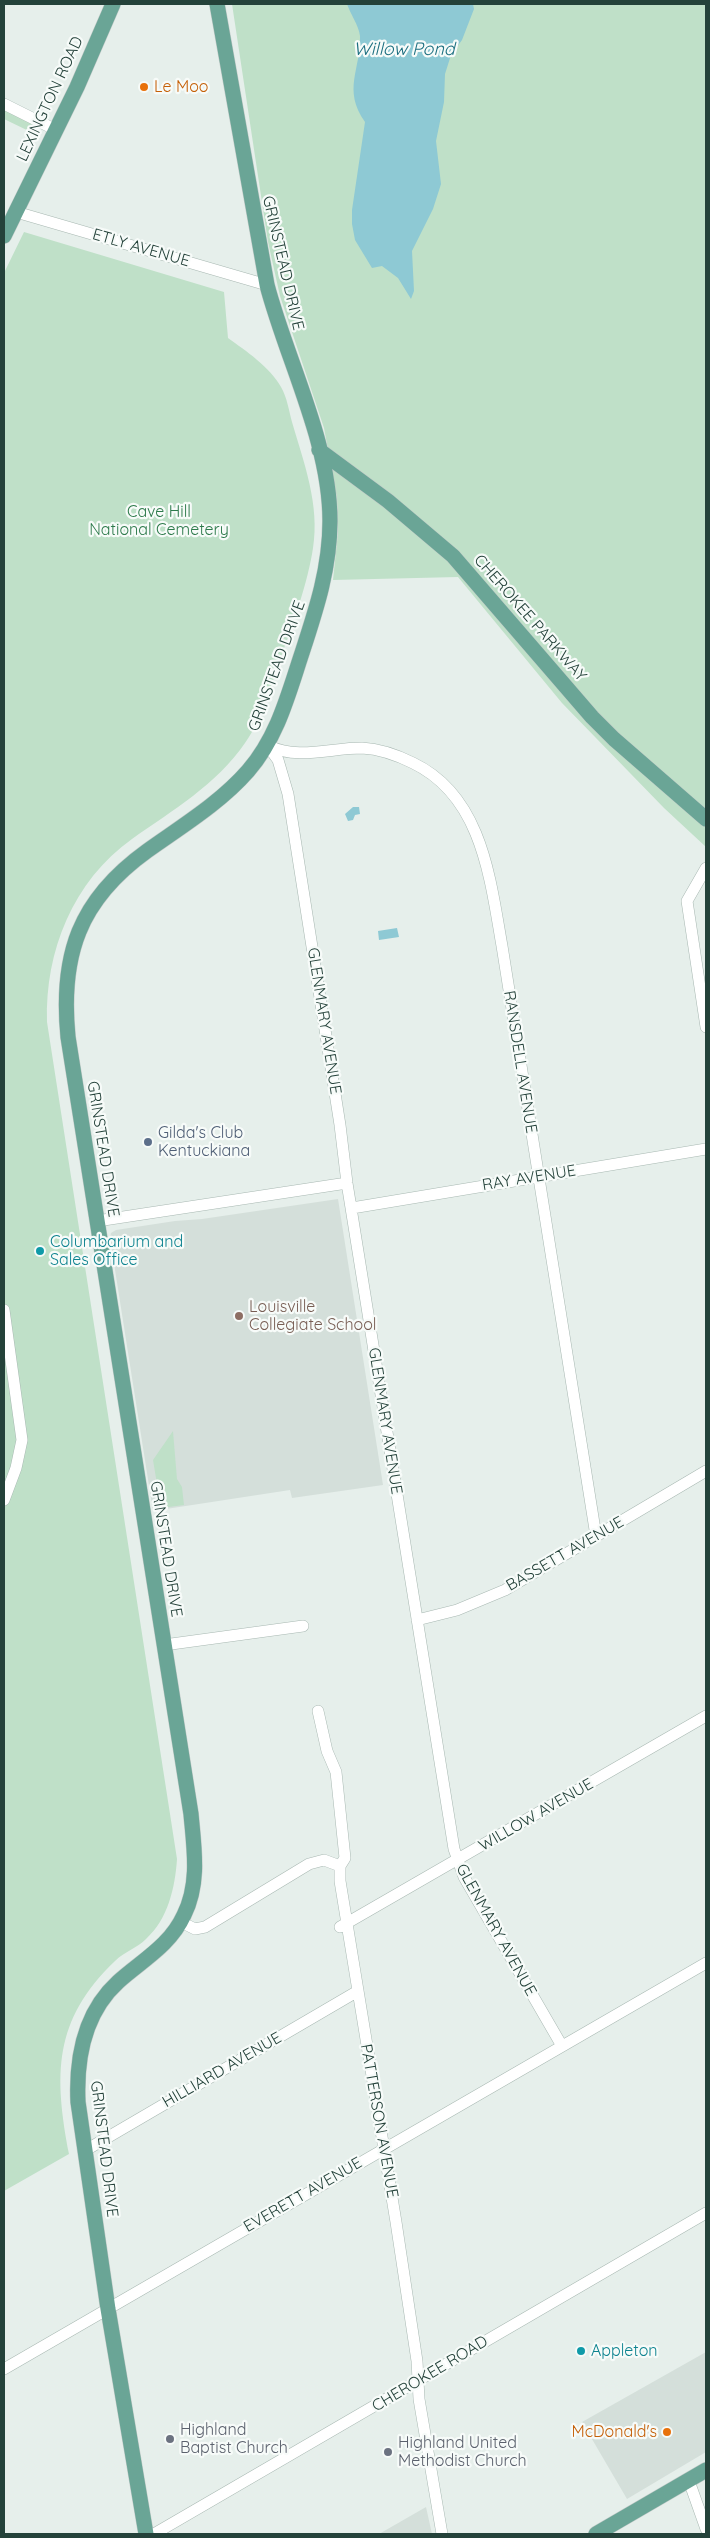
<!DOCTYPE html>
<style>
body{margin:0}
#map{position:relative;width:710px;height:2538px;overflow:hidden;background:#e6efeb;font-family:Quicksand,sans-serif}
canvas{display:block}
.frame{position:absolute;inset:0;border:5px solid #24423a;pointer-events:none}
</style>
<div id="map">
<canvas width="710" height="2538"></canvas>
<div class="frame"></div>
</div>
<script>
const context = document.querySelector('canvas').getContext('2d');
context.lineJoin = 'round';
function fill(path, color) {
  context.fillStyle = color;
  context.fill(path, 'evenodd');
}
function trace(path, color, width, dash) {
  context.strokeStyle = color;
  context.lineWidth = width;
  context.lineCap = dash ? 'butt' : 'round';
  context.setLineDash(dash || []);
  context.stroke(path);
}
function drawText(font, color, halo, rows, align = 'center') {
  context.font = font + ' Quicksand,sans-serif';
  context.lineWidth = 4.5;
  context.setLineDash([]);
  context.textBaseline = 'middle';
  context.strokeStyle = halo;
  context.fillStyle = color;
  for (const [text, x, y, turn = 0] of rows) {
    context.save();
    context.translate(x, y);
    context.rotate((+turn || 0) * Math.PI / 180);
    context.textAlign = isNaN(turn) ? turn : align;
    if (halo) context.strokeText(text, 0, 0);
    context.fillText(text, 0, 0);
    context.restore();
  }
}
fill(new Path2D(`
 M338,1199L383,1485L292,1498L290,1490L153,1511L110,1238L111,1233L116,1230L175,1221L202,1219Z
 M706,2352V2452L627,2499L582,2422Z
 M426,2507L432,2534H379Z`), '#d4dfda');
fill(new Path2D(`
 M232,4H706V847L664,808L562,703L458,577L333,580L338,532L337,499L324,428L280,296L268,242Z
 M4,99L44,119L35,134L4,119Z
 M24,232L224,292L228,338C246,351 270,367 281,387C287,397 289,411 292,422C304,463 320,505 313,548C308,582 293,624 281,657C271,685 263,718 245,743C216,785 173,810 132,839C73,881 45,951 47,1022L177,1859C175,1888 168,1919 146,1939C137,1948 124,1952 115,1961C53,2020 54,2075 69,2154L4,2191V273Z
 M173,1431L177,1479L182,1487L184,1505L161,1508L153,1460Z`), '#bfe0c8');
fill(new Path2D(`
 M347,4H473L474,9L462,40L451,55L445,74L444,102L436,141L441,184L433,209L412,251L414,291L411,299L398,278L382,266L372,268L355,240L352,224V210L365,122C342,89 361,70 360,36C359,26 350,13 347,4Z
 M353,807H359L360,814L355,815L353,820L348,821L345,814Z
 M397,928L399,937L379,940L378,931Z`), '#8ec9d4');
const minor = new Path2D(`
 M4,104L56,130
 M16,212L267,285
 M267,745L278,760L288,794L340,1125L347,1183L454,1849L464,1877L562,2046
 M269,746C298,760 330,748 362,748C380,749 397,755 413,763C482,796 490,878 502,946L596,1536
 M706,868L687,901L706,1027
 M352,1208L706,1149
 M97,1221L347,1183
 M4,1310L22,1440L16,1468L4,1500
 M417,1620L457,1610L505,1590L706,1471
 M164,1645L303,1626
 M318,1711L327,1751L336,1772L345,1858L340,1866V1881L396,2222L417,2361L419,2399L442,2534
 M181,1922L195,1929L205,1927L309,1864L324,1860L340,1866
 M340,1927L706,1716
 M86,2150L358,1991
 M4,2369L706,1963
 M689,2481L706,2529
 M154,2534L706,2213`);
const major = new Path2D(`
 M4,236L77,87L113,4
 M319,450L388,501L453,556L592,717L614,739L706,819
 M146,2534L108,2309L78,2102C76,2058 84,2013 118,1982C141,1961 170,1946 184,1915C200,1883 194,1848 191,1814L68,1037C60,955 79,900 147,851C182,826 220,803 248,771C276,739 287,699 300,659C315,613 330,570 330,521C330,442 287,361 267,285L217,4
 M596,2534L706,2470`);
trace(minor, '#a8b8b2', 12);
trace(major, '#c2cac8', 16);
trace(minor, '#fff', 11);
trace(major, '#6aa596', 15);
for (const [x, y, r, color] of [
 [144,87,5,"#e8710a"],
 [148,1142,5,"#5c6f8a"],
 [40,1251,5,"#0f9aa8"],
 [239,1316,5,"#8d6e63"],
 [581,2351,5,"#0f9aa8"],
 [667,2432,5,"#e8710a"],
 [170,2439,5,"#6b7280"],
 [388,2452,5,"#6b7280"]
]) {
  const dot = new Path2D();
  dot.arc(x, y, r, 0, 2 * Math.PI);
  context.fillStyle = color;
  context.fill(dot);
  trace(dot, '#f7fbf9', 2);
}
drawText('16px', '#c56008', '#f7fbf9', [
 ["Le Moo",154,87],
 ["McDonald's",657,2432,"right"]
], 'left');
drawText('16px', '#24423a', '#f7fbf9', [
 ["LEXINGTON ROAD",50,99,-65],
 ["ETLY AVENUE",141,248,16],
 ["GRINSTEAD DRIVE",283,263,77],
 ["CHEROKEE PARKWAY",530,618,49],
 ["GRINSTEAD DRIVE",277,666,-70],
 ["GLENMARY AVENUE",324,1021,81],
 ["RANSDELL AVENUE",520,1062,81],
 ["GRINSTEAD DRIVE",103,1149,81],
 ["RAY AVENUE",529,1178,-9],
 ["GLENMARY AVENUE",385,1421,81],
 ["GRINSTEAD DRIVE",166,1549,81],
 ["BASSETT AVENUE",565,1554,-30],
 ["WILLOW AVENUE",536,1815,-30],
 ["GLENMARY AVENUE",496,1930,61],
 ["HILLIARD AVENUE",222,2070,-30],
 ["PATTERSON AVENUE",379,2121,80],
 ["GRINSTEAD DRIVE",104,2149,83],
 ["EVERETT AVENUE",303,2195,-30],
 ["CHEROKEE ROAD",430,2374,-31]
]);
drawText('16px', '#2d7a4b', '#f7fbf9', [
 ["Cave Hill",159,512],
 ["National Cemetery",159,530]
]);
drawText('16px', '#4e5e75', '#f7fbf9', [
 ["Gilda's Club",158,1133],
 ["Kentuckiana",158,1151]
], 'left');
drawText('16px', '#0d838f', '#f7fbf9', [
 ["Columbarium and",50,1242],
 ["Sales Office",50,1260],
 ["Appleton",591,2351]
], 'left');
drawText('16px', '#785e54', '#f7fbf9', [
 ["Louisville",249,1307],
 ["Collegiate School",249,1325]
], 'left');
drawText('16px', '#5b616d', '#f7fbf9', [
 ["Highland",180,2430],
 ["Baptist Church",180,2448],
 ["Highland United",398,2443],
 ["Methodist Church",398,2461]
], 'left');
drawText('italic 18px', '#1c6f80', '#f7fbf9', [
 ["Willow Pond",404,50]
]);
</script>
